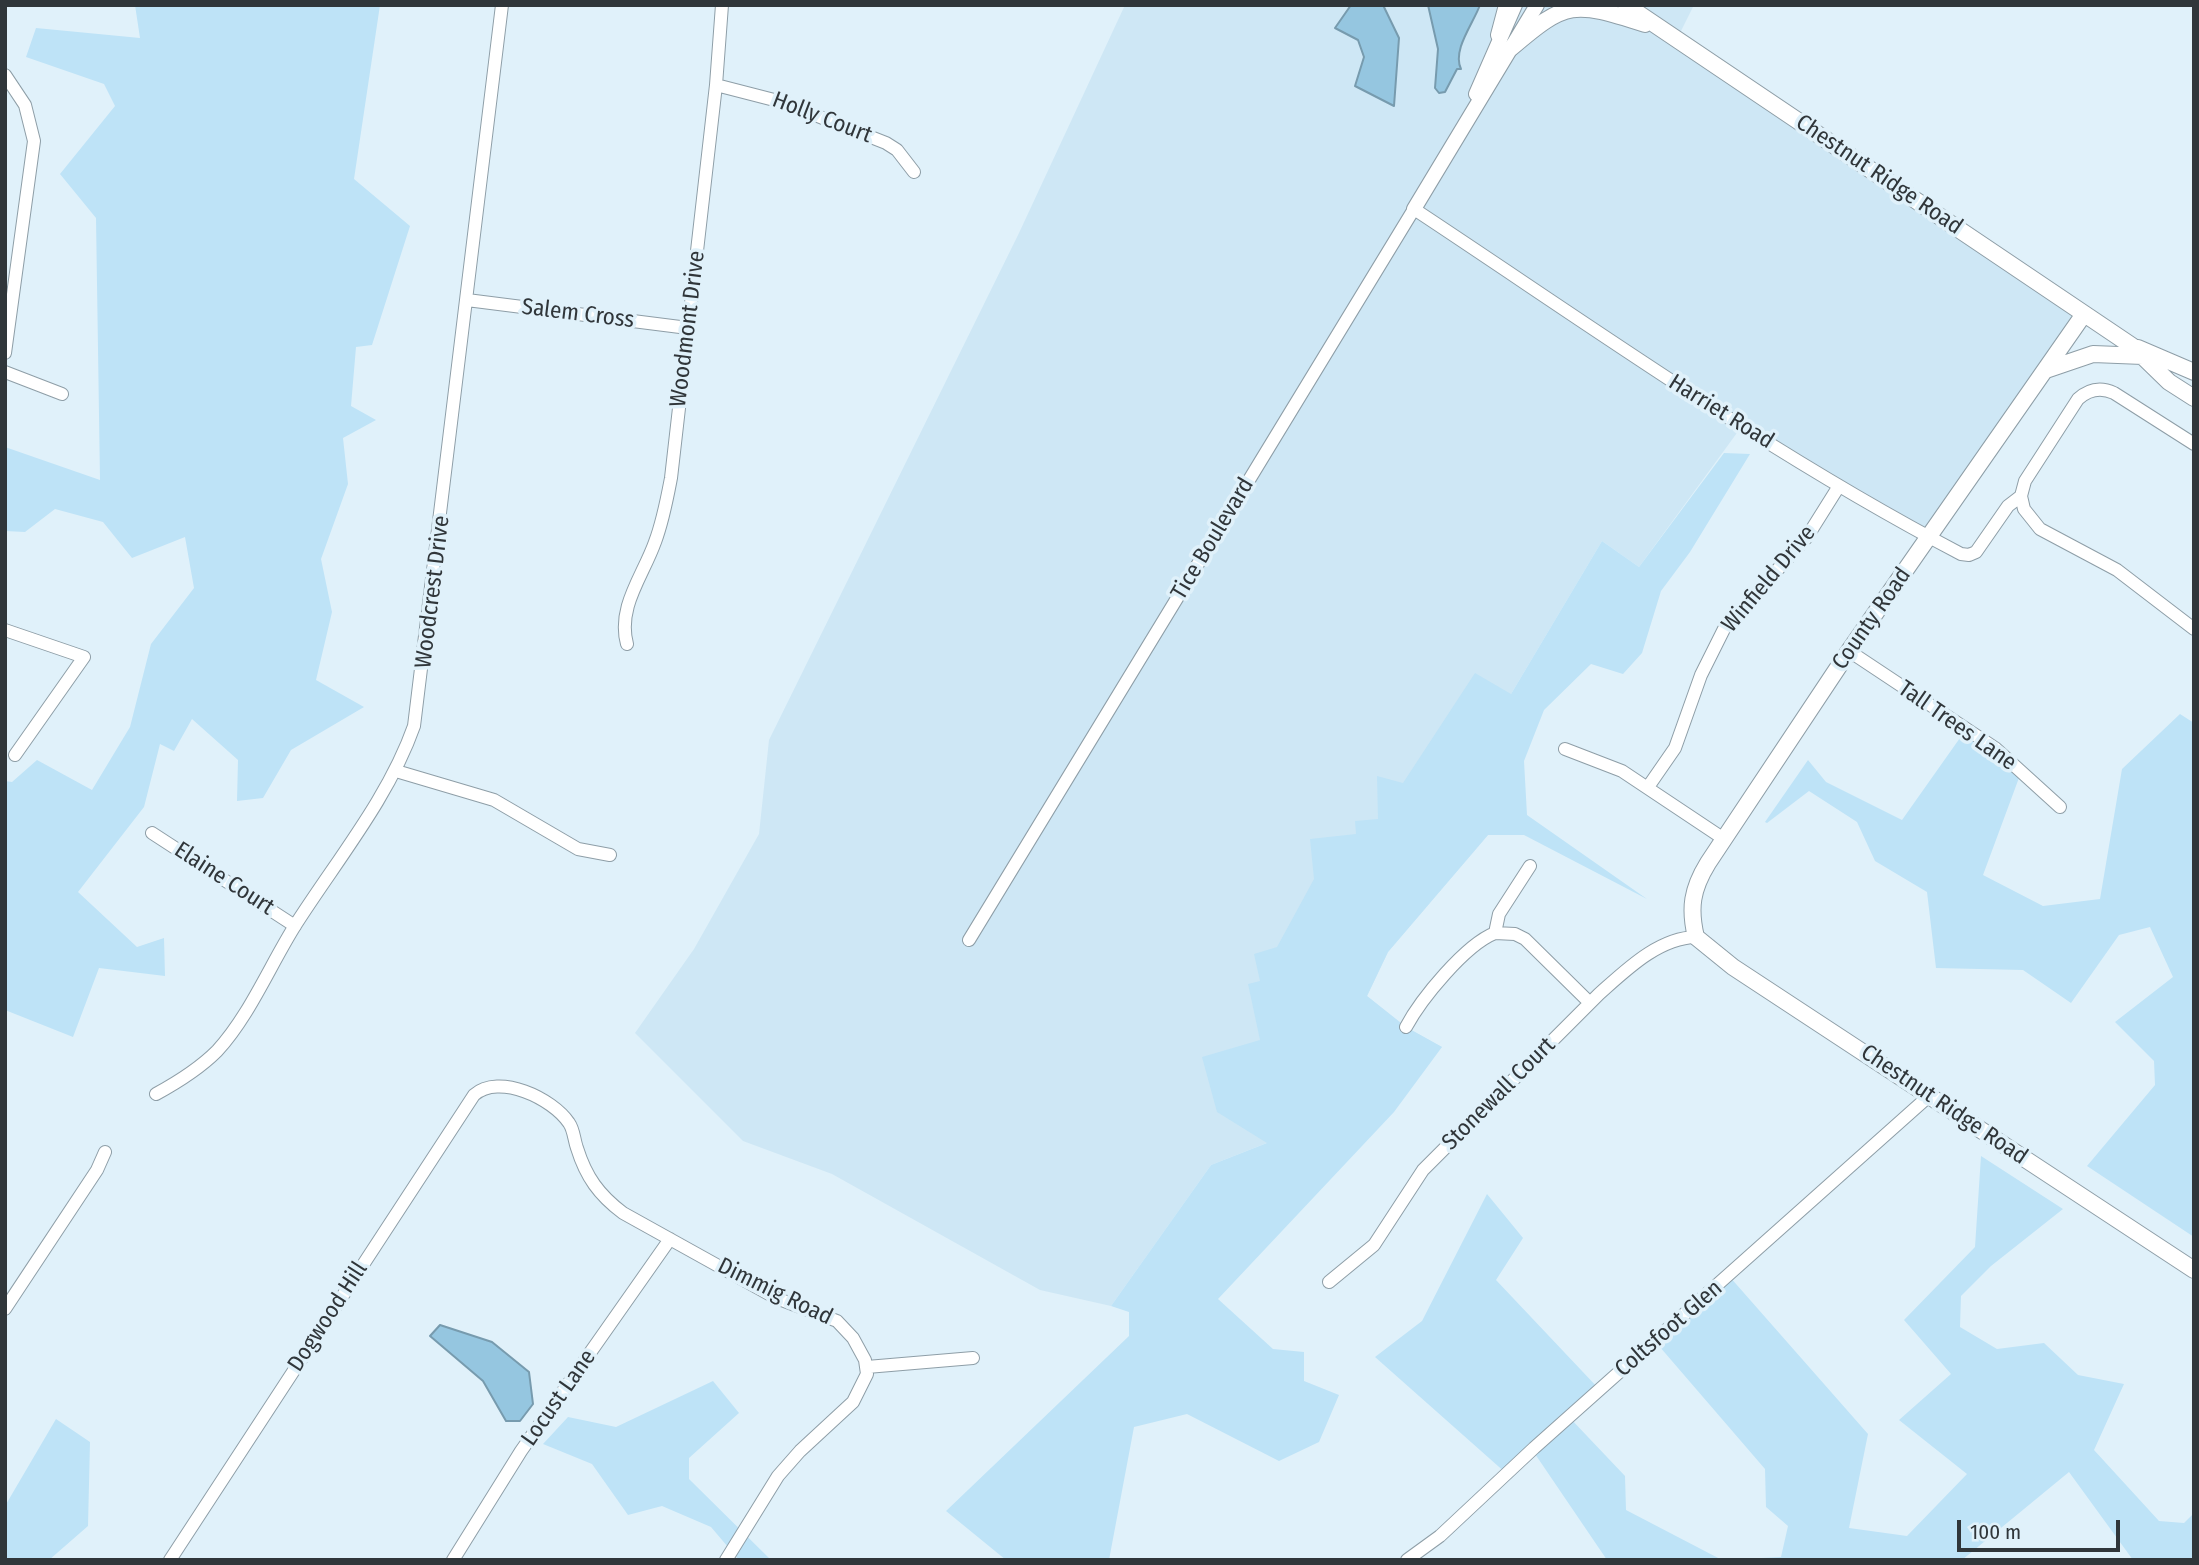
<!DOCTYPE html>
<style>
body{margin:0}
#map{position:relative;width:2199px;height:1565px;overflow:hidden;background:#e0f1fa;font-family:"Fira Sans Condensed",sans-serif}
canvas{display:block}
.frame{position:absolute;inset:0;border:7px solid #30363a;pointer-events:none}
.scale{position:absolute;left:1957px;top:1520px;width:163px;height:32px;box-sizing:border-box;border:4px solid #30363a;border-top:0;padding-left:9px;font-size:21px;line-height:24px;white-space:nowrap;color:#30363a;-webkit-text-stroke:5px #e0f1fa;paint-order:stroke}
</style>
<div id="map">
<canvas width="2199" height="1565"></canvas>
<div class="frame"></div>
<div class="scale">100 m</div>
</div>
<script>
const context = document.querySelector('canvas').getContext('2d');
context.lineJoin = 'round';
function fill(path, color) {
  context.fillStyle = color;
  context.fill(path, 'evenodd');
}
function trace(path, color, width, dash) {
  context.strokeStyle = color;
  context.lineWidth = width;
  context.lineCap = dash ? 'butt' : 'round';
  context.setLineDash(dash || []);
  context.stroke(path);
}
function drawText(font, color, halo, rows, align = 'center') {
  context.font = font + ' "Fira Sans Condensed",sans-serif';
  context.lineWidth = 7;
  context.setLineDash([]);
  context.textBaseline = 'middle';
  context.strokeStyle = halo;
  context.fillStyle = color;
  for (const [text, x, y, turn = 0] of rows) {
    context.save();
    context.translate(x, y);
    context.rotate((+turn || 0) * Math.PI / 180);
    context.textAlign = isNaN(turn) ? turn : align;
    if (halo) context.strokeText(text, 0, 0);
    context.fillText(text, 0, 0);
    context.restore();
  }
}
fill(new Path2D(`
 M1125,5H1694L1677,39L2084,314L1929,537L1742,426L1639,567L1602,541L1511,694L1488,835L1388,952L1367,996L1406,1027L1442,1047L1348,1111L1211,1165L1111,1306L1040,1290L832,1174L743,1141L635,1033L694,949L759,834L769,740L1019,233Z`), '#cee7f5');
fill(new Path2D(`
 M135,5H380L354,179L410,226L372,345L356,347L351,406L376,420L343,438L348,484L321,559L332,612L316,680L364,707L291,750L263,798L237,801L238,760L192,719L174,751L160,744L144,807L78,892L137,947L164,938L165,976L99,968L73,1037L5,1010V781L12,782L37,760L92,790L130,727L151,644L194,588L185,537L132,558L103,522L55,509L25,532L5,531V447L100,480L96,218L60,174L115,106L104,84L26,57L36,28L140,38Z
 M1724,453L1750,454L1690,552L1661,591L1642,653L1623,674L1591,664L1544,710L1524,761L1527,815L1647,899L1524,835H1488L1388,952L1367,996L1406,1027L1442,1047L1394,1112L1218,1299L1273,1349L1304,1352V1381L1339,1395L1319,1442L1279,1461L1187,1414L1134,1427L1109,1560H1006L946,1511L1129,1336V1312L1111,1306L1211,1165L1267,1143L1217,1112L1202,1057L1260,1040L1248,984L1260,981L1254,954L1277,947L1314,879L1310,839L1356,834L1355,821L1378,819L1377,776L1403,783L1475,673L1511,694L1602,541L1639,567Z
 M2180,714L2194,723V1237L2087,1166L2155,1085L2154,1061L2115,1022L2173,977L2150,927L2119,935L2071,1003L2023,970L1936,968L1927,892L1875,861L1857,822L1809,791L1767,823L1765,822L1808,760L1826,782L1902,820L1967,728L2023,767L1983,875L2043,906L2100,899L2122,769Z
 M1981,1156L2063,1209L1991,1266L1961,1296L1960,1327L1997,1349L2044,1343L2078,1375L2124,1384L2094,1450L2159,1521L2184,1523L2194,1513V1560H2133L2069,1472L1962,1560H1723L1781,1557L1788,1526L1766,1507L1765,1469L1653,1339L1729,1276L1868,1434L1849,1528L1907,1536L1967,1474L1899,1420L1951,1374L1904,1320L1975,1247Z
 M1487,1194L1523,1238L1496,1280L1599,1389L1569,1417L1625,1476L1626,1510L1722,1560H1607L1533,1451L1507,1474L1375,1357L1422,1321Z
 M713,1381L739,1413L689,1458V1479L771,1560H739L711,1527L662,1506L628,1515L592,1464L543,1444L568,1417L616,1427Z
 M56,1419L90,1442L88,1526L49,1560H5V1506Z`), '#bee3f7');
const water = new Path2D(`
 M1351,5H1383L1399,38L1394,106L1355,86L1364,57L1358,40L1335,28Z
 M1428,5H1480C1473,24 1452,50 1461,69H1457L1445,92L1439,93L1435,88L1438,49Z
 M440,1325L492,1342L529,1372L533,1404L520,1421H506L483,1381L430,1336Z`);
fill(water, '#95c6e0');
trace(water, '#779bae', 2);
const minor = new Path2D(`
 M5,75L25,105L34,141L5,353
 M716,85L782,102L886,143L897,150L914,172
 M467,300L688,328
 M5,372L62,394
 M2194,444L2114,393C2101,387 2089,389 2078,399L2025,481L2021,496L2024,509L2040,529L2117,570L2194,629
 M5,630L84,657L15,755
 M627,644C617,607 643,576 655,542C663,521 667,499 671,478L716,85L722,5
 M1849,651L1995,748L2060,807
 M1565,749L1622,771L1724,839
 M396,771L494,800L578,849L610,855
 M1648,787L1675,748L1701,675L1724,629L1807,537L1839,486
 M152,833L295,926
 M1495,933L1515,934L1525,939L1590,1003
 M969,940L1414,209C1594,328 1770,454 1961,554L1969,555L1976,552L2008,506L2021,496
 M1406,1027C1421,999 1465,945 1495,933L1499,914L1530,866
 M156,1094C178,1082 199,1069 217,1051C250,1015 270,965 296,924C337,860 389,797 414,726L502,5
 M1329,1282L1374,1245L1423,1170L1599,994C1626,970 1658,938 1696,937
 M5,1309L97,1170L105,1152
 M867,1367L973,1358
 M170,1560L474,1095C499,1073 552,1098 569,1123C574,1130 574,1140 577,1148C586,1177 599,1195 623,1213L776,1298L837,1321L853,1338L865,1360L867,1374L853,1402L800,1451L778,1476L726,1560
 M453,1560L521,1451L670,1239
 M1407,1560L1440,1536L1534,1448L1929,1096`);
const tertiary = new Path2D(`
 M1476,94L1515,5
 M1414,209L1537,5`);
const secondary = new Path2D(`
 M1626,5L2132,346L2169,382L2194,398
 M1499,35L1507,5
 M1511,48C1567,0 1573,1 1645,24
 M2084,314L1849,651L1708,863C1692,889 1689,908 1696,937L1733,967L2194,1270
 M2138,348L2194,372
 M2046,370L2093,354L2143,356`);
trace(minor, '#8e9ea7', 14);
trace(tertiary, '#8e9ea7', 16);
trace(secondary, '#8e9ea7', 18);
trace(minor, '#fff', 12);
trace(tertiary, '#fff', 14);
trace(secondary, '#fff', 16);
drawText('23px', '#30363a', '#e0f1fa', [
 ["Holly Court",822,118,21],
 ["Chestnut Ridge Road",1879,175,34],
 ["Salem Cross",578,314,7],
 ["Woodmont Drive",688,329,-83],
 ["Harriet Road",1721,412,32],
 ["Tice Boulevard",1213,539,-59],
 ["Winfield Drive",1769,579,-50],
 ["Woodcrest Drive",433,592,-83],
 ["County Road",1872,619,-55],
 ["Tall Trees Lane",1957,726,35],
 ["Elaine Court",224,879,33],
 ["Stonewall Court",1499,1094,-45],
 ["Chestnut Ridge Road",1944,1105,34],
 ["Dimmig Road",775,1292,26],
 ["Dogwood Hill",328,1317,-57],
 ["Coltsfoot Glen",1669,1329,-41],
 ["Locust Lane",559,1398,-55]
]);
</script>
